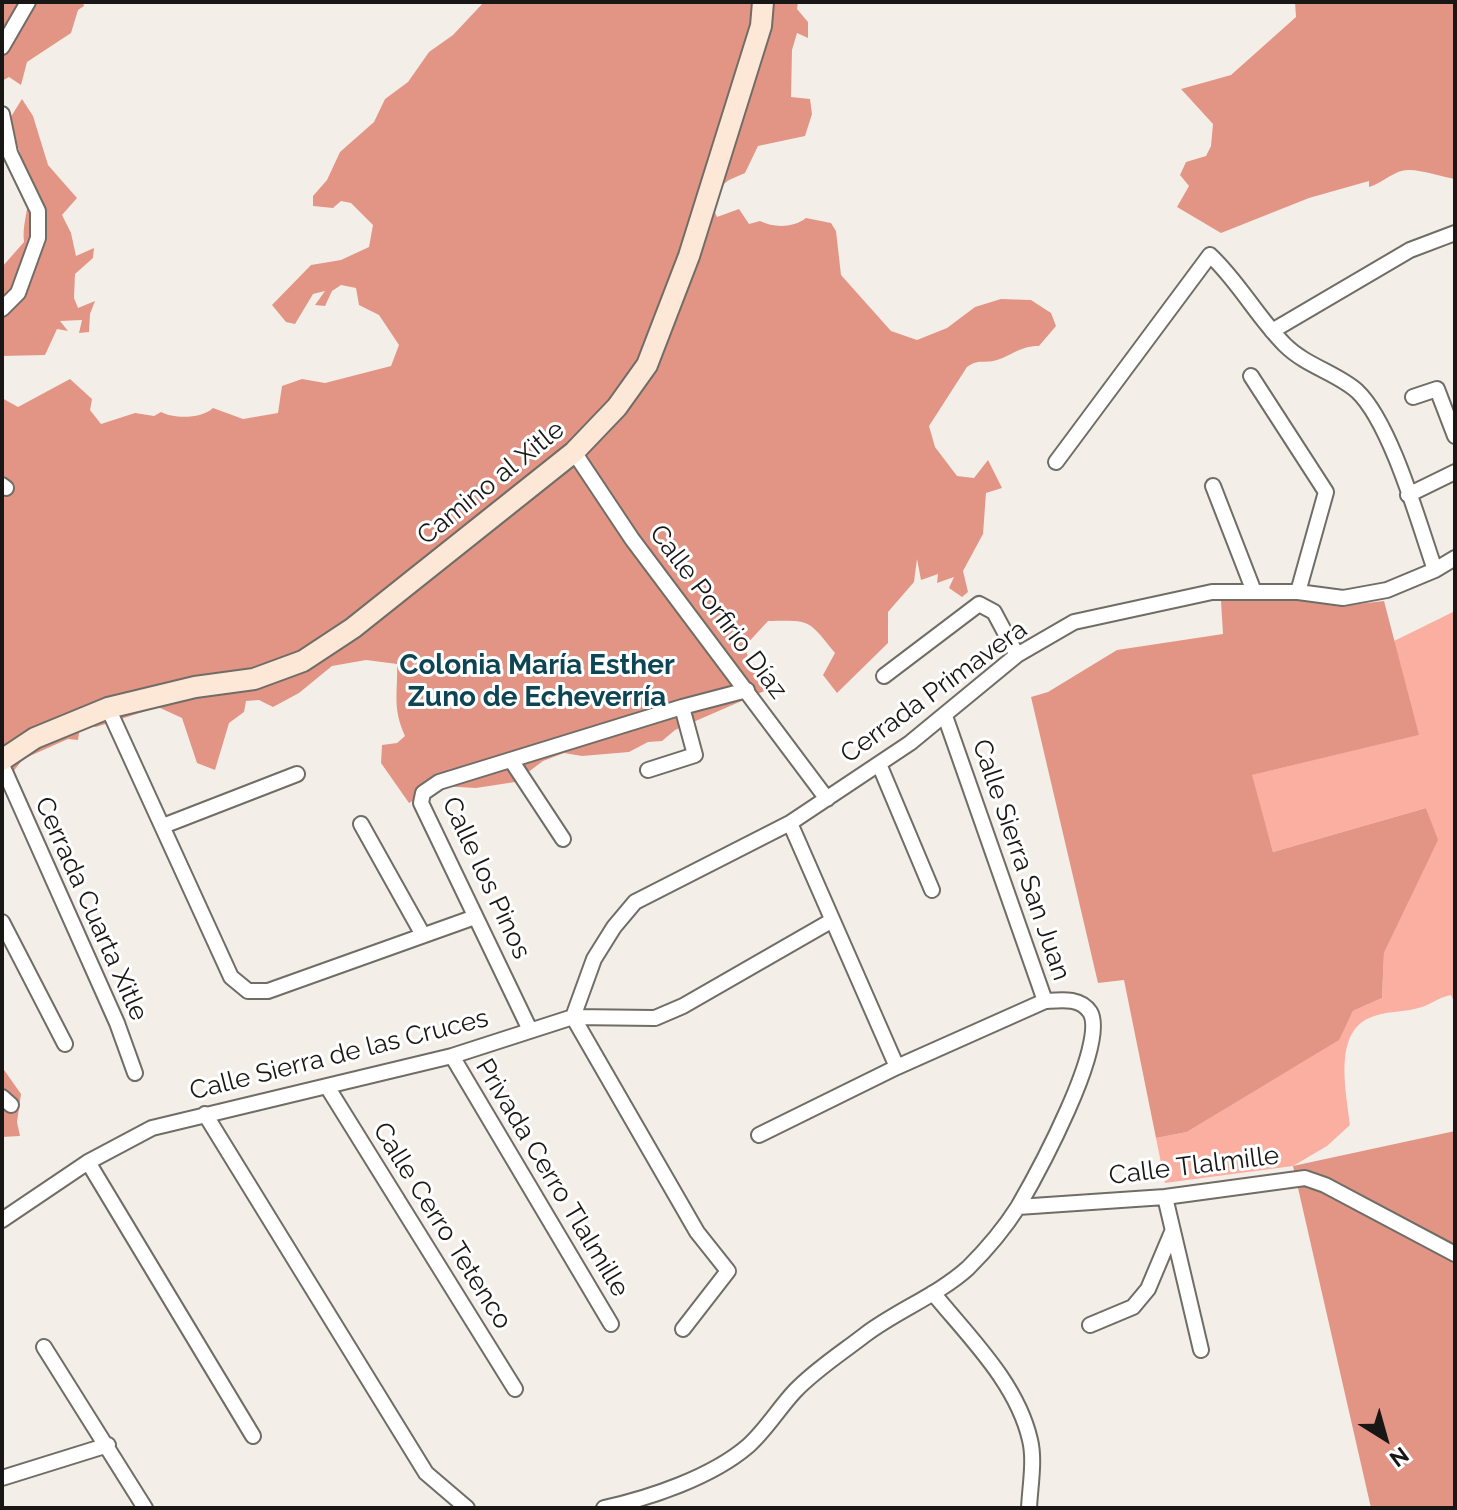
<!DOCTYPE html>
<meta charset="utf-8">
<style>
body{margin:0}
#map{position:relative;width:1457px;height:1510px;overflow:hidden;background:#f3efe8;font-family:Raleway,sans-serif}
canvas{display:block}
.frame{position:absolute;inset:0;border:4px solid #181715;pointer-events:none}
.north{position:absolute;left:1345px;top:1398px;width:80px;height:80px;-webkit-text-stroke:6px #fff;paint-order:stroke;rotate:143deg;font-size:22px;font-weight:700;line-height:32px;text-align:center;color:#181715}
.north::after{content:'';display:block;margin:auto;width:28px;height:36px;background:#181715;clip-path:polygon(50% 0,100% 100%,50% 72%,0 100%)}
</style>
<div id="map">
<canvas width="1457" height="1510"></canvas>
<div class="frame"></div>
<div class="north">N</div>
</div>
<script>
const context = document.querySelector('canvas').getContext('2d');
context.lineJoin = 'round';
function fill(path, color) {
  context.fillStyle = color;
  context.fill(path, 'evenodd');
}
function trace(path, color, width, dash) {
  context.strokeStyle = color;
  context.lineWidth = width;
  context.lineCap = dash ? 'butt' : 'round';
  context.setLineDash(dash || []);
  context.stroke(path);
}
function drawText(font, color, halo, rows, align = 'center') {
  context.font = font + ' Raleway,sans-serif';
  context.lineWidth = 6;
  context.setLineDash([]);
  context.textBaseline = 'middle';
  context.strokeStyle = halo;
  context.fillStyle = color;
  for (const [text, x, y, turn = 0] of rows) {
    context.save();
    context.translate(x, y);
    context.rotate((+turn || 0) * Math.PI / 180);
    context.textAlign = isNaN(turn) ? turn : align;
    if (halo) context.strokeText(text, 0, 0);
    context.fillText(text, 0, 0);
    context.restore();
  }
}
fill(new Path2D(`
 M1455,611V1004L1451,995C1440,997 1433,1003 1422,1007C1405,1013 1384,1010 1367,1019C1333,1037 1347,1094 1350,1125L1327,1146L1293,1166L1165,1183L1156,1138L1187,1132L1338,1040L1353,1011L1382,998L1384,953L1437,840L1426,808L1273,852L1251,775L1418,735L1394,641Z`), '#faafa0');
fill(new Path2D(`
 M2,2H83L84,6L78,10L71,33L27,62L21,85L9,77L2,81Z
 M484,2H798L797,9L808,22V38L797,33L792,50L791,97L810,99L812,114L805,136L758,146L745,173L729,180L708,196L717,217L739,209L749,224L760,221C774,228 793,228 806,218L831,223L836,231L841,275L891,331L917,340L947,328L975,307L1001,299L1031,300L1051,313L1056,326L1039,346C1018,346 1011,357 993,361C982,363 978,359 967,367L929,426L935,447L957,476L974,478L988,460L1002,488L986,493L983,534L963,571L968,592L962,597L949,588L954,577L937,583L938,574L921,580L917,559L914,582L888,612V643L837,693L823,675L835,653C808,620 812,620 768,621L745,646L749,662L777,675L769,689L675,730L662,741L648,742L629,752L582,756L564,753L543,761L515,782L476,788L438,786L409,803L381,763L382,745L397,743L405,736C392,707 398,694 397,664L366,660L332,666L299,693L273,707L259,700L246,701L244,712L229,723L215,770L197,763L182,718L158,707L96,727L80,726L78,740L68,739L23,759L2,786V398L18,407L70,379L92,399L90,410L101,424L135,413L154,416L161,412C174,419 201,419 213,408L243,419L278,413L282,386L302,379L325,383L391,366L399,345L379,315L359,305L356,288L341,285L332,291L325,306L315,305L325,291L313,294L295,324L286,322L272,305L311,265L341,260L369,247L373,225L351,203L341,201L333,208L313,206V196L327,180L340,152L374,122L385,99L408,82L429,52L453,35Z
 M1295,2H1455V179C1443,177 1421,170 1410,170C1395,169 1383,183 1369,187V181L1309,198L1221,233L1177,207L1189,186L1180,175L1186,162L1206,156L1211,146L1213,124L1181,89L1231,75L1296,17Z
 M22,99L33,116L48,165L77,198L62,215L71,233L76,256L94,248L93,258L75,274L74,298L78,308L95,301L90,314L89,332L79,333L82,320L60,321L68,331L57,329L45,355L2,356V267L24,242C22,225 28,213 28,197C28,171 19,146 7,123Z
 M1306,600L1349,605L1384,601L1419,735L1252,775L1273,852L1426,808L1438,840L1384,953L1382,998L1353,1011L1339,1040L1187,1132L1156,1138L1124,980L1098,983L1031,697L1048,692L1117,650L1223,634L1221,601Z
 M2,1067L21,1094L17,1122L20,1136L2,1137Z
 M1455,1131V1508H1371L1293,1166Z`), '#e39585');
const street = new Path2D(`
 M2,47L28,2
 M2,114L10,153L38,211V238L18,293L2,309
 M1272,331L1410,250L1455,233
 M1251,376L1326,492L1298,592
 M1413,397L1437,389L1455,436
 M574,452L632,539L827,799
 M1056,462L1210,255C1239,282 1257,317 1285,345C1306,366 1337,373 1357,391C1391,423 1419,524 1435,570
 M2,485L6,488
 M1213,486L1253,589
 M1408,495L1455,472
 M884,676L979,604L994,612L1017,655
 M108,708L231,977L248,991H268L475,917
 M511,760L563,839
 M879,764L932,890
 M2,765L117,1023L135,1073
 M648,770L695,755L682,707
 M790,823L897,1067
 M361,824L423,935
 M163,826L297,774
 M2,922L65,1044
 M530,1030L421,803L423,793L439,782L682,707L747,690
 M452,1056L611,1324
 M328,1088L515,1389
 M2,1097L11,1105
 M205,1114L426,1473L467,1508
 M759,1135L897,1067L1045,1001
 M88,1162L253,1436
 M1165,1197L1201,1350
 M1018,1207L1165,1197L1305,1178L1325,1185L1455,1254
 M2,1220L88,1162L152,1128L452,1056L573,1017L655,1018L683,1006L831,921
 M933,1293C969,1337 1017,1383 1030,1440C1035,1460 1030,1487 1029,1508
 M1090,1325L1133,1307L1148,1289L1172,1232
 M683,1329L728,1271L697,1232L573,1017L594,959L614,927L635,902L790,823L910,743L1017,655L1074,622L1212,592H1298L1343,598L1387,590L1435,570L1455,558
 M44,1347L145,1508
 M2,1478L108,1445
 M604,1508C650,1498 712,1477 748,1446C766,1430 779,1408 795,1391C816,1369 843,1352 866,1334C898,1310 938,1295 968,1268C986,1250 1004,1229 1018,1207C1036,1176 1109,1043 1090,1012C1080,997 1061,1000 1045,1001L945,716`);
const secondary = new Path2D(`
 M2,760L35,738L108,708L195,687L254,679L303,661L353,628L574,452L617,407L647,365L689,256L761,26L763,2`);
trace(street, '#706d66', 18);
trace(secondary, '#706d66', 24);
trace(street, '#fff', 14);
trace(secondary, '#fde8d8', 20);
drawText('26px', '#181715', '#fff', [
 ["Camino al Xitle",491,483,-39],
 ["Calle Porfirio Díaz",718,612,53],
 ["Cerrada Primavera",934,692,-36],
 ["Calle Sierra San Juan",1021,860,71],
 ["Calle los Pinos",486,878,65],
 ["Cerrada Cuarta Xitle",91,909,66],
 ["Calle Sierra de las Cruces",339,1055,-14],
 ["Calle Tlalmille",1194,1166,-7],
 ["Privada Cerro Tlalmille",552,1178,59],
 ["Calle Cerro Tetenco",442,1226,58]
]);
drawText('bold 28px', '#0e4554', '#fff', [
 ["Colonia María Esther",537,666],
 ["Zuno de Echeverría",537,698]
]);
</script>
